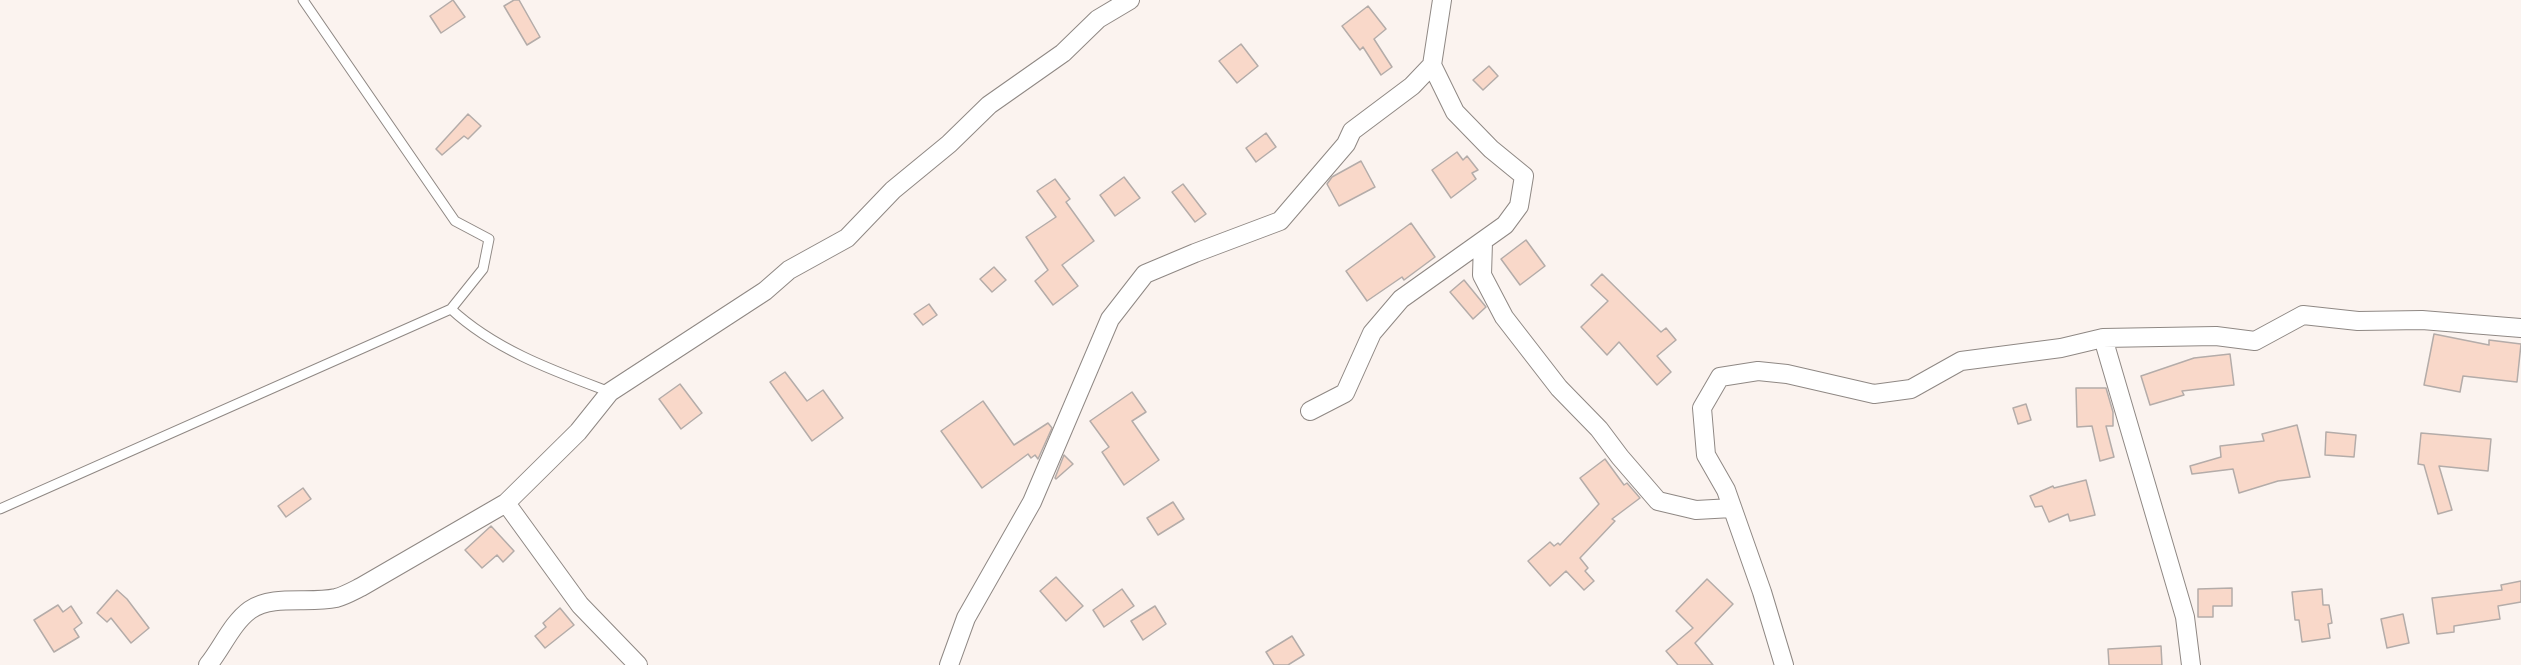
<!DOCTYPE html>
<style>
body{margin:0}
canvas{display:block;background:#fbf3ef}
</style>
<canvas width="2521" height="665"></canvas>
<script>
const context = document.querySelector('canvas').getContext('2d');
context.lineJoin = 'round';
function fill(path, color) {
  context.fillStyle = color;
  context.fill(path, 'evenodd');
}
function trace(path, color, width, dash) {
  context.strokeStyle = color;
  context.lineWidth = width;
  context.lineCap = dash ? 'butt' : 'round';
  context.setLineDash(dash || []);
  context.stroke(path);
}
const building = new Path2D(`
 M453,0L465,17L441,33L430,16Z
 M514,0H519L540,37L527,45L504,6Z
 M1368,6L1386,29L1374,39L1392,67L1381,75L1363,47L1360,50L1342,26Z
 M1241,44L1258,66L1237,83L1219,61Z
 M1489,66L1498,76L1483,90L1473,80Z
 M468,114L481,126L468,139L464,136L442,155L436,149Z
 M1266,133L1276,147L1256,162L1246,148Z
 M1457,152L1463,160L1467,156L1478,170L1472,173L1476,179L1451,198L1432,170Z
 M1361,161L1375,187L1339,206L1327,184L1332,177Z
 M1124,177L1140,198L1115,216L1100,195Z
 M1055,179L1070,199L1066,202L1094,241L1062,265L1078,286L1053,305L1035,281L1048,270L1026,237L1056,217L1037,191Z
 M1183,184L1206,214L1195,222L1172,192Z
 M1411,223L1435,257L1404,280L1402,277L1367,301L1346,271Z
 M1526,240L1545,266L1520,285L1501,259Z
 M994,267L1006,280L992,292L980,279Z
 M1602,274L1661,332L1666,328L1676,340L1657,356L1671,372L1657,385L1619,342L1607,355L1581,327L1608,301L1591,285Z
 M1464,280L1486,307L1473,319L1450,292Z
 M929,304L937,315L923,325L914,314Z
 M2434,334L2489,345V340L2521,344L2517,382L2463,376L2460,392L2424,385Z
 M2230,354L2234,385L2182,391L2184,395L2150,405L2141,376L2194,358Z
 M785,372L807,401L823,390L843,418L812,441L770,382Z
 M680,384L702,413L681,429L659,399Z
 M2076,388H2106L2113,412V426H2106L2114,457L2100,461L2092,426L2077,427Z
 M1132,392L1146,412L1132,421L1159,460L1124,485L1102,452L1109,447L1090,421Z
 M983,401L1014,445L1048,423L1052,428L1038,459L1035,455L1031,458L1028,454L982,488L941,431Z
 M2026,404L2031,420L2018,424L2013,408Z
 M2297,425L2310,477L2278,481L2239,493L2233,469L2192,474L2190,466L2221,457L2220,446L2264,441L2262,434Z
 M2326,432L2356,435L2354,457L2325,455Z
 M2421,433L2491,439L2488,471L2439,466L2452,510L2438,514L2424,465L2418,464Z
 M1064,455L1073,464L1056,479L1055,478Z
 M1605,459L1624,485L1627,483L1640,498L1612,519L1615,521L1580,558L1588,568L1585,571L1594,581L1584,590L1566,571L1550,586L1528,561L1550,542L1554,546L1558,543L1560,545L1599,504L1580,478Z
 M2086,480L2095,515L2070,521L2068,514L2049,522L2042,506L2035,507L2030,496L2053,486L2054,488Z
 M303,488L311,499L286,517L278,506Z
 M1173,502L1184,519L1158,535L1147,518Z
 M491,526L514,551L503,562L497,555L482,568L465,550Z
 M1056,577L1083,606L1066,621L1040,591Z
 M1707,579L1733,604L1695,643L1713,665H1678L1666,651L1693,628L1676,611Z
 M2521,581V602L2498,606L2500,619L2454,626V632L2437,634L2432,598L2502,590L2501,585Z
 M2232,588V606H2213V617H2198V589Z
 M1122,589L1134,606L1104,627L1093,610Z
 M2322,589L2323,605H2329L2332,623L2328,624L2330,638L2302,642L2299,620H2295L2292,592Z
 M117,590L127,599L149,628L131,643L111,618L107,622L97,613Z
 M58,605L63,612L71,606L82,623L74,629L79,637L54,652L34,620Z
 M1155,606L1166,624L1143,640L1131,621Z
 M560,608L574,625L545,648L535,636L546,627L543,623Z
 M2403,614L2409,643L2387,648L2381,619Z
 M1292,636L1304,655L1288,665H1274L1266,652Z
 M2161,646L2162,665H2109L2108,649Z`);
fill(building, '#f9d8c9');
trace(building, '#b4aca9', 1.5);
const service = new Path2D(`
 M451,309C495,350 554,371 610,392
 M0,509L451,309L483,269L489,239L455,221L303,0`);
const minor = new Path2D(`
 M1483,242L1482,275L1504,317L1559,388L1599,429L1620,457L1658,501L1696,510L1732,508
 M2103,338L2185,617L2191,665
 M1310,411L1345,393L1372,333L1401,299L1505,225L1519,206L1524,176L1491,149L1455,112L1432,65L1442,0
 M506,503L580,605L638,665
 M208,665C222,648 232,623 250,610C273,594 309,604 336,598C344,596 353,591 361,587L506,503L578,432L610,392L765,291L789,270L847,238L893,190L949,144L989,105L1063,53L1098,19L1130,0
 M949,665L966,618L1032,502L1110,319L1145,274L1195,253L1280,221L1346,144L1352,131L1412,86L1432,65
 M1784,665L1762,592L1726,490L1706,455L1702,408L1720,377L1758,371L1787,374L1874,394L1911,389L1961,361L2061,348L2103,338L2216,336L2255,341L2303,315L2358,321L2422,320L2521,328`);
trace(service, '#8f8884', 11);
trace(minor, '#8f8884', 20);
trace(service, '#fff', 9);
trace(minor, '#fff', 18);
</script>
